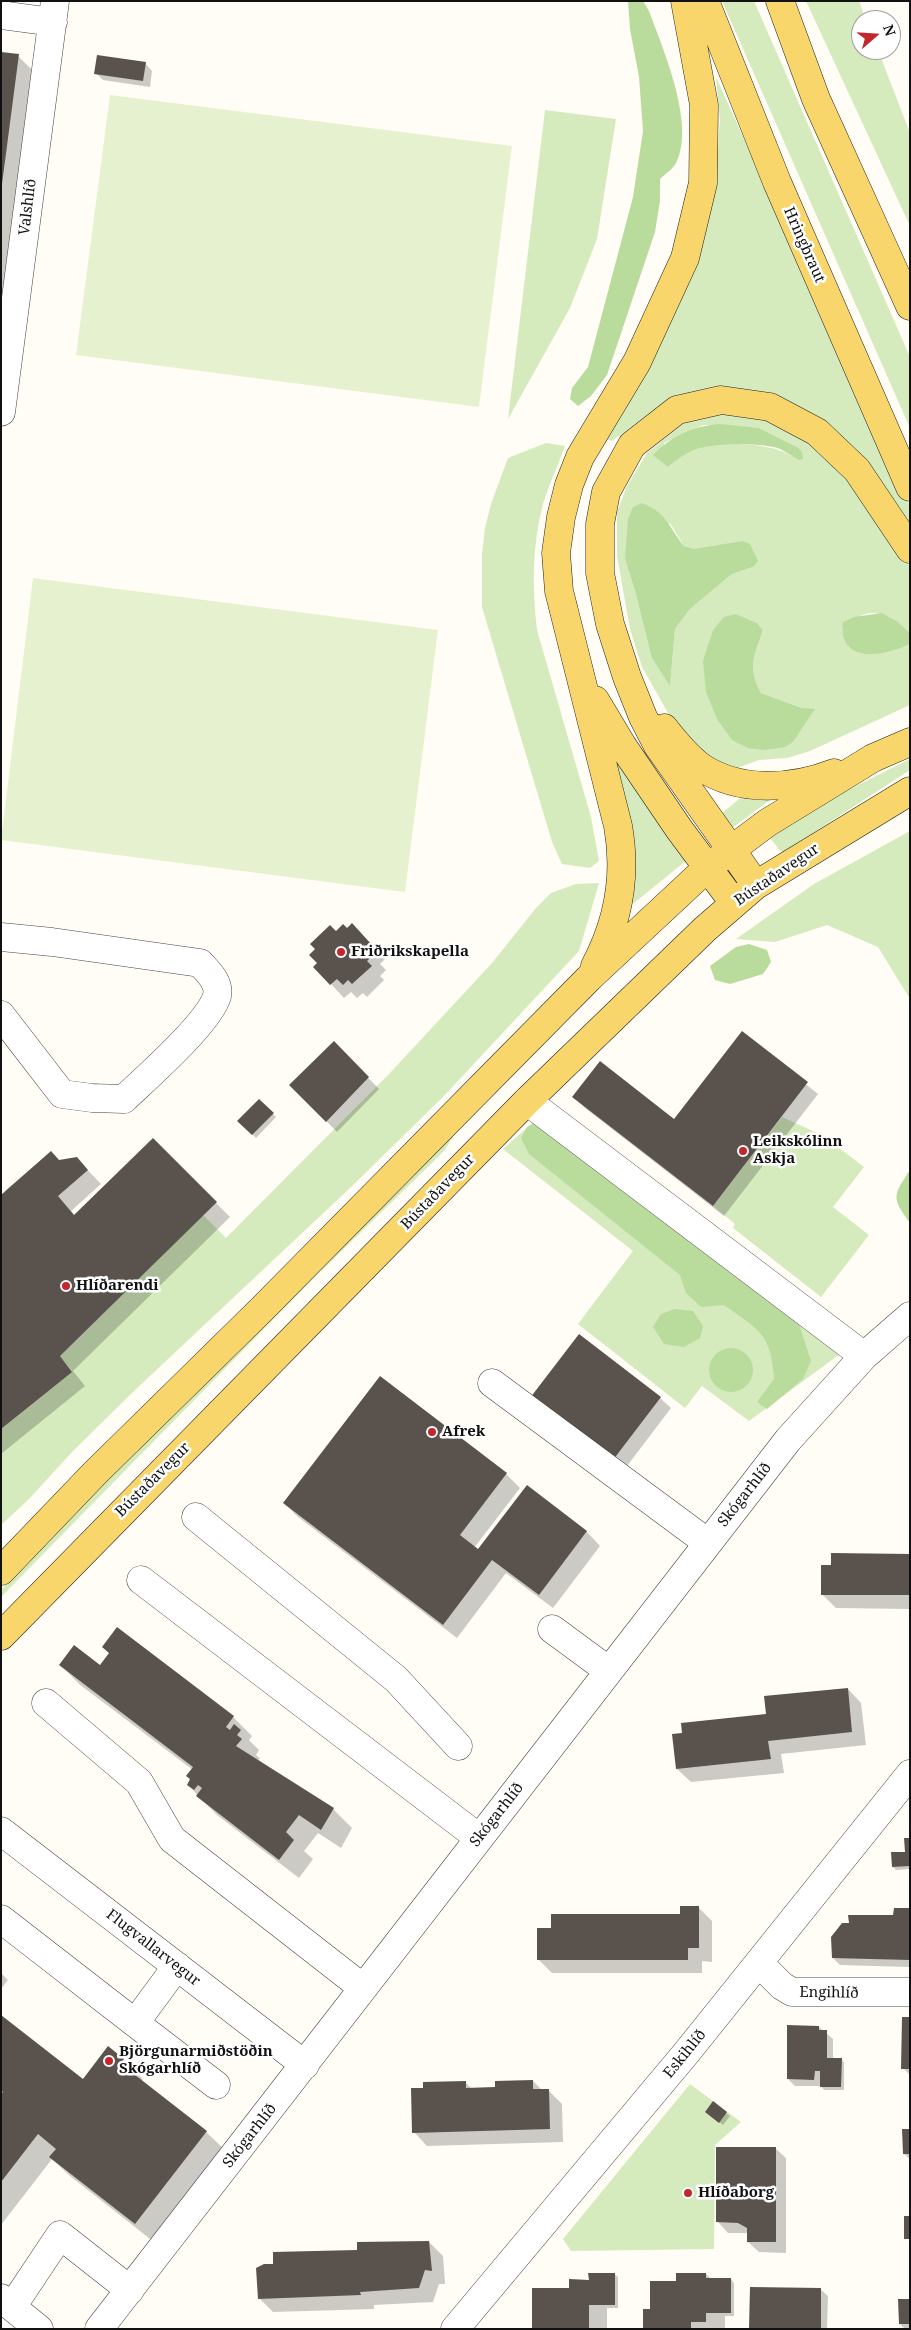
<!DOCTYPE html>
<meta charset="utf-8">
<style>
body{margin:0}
#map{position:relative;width:911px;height:2330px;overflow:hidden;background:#fffdf5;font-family:"Noto Serif",serif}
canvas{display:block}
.frame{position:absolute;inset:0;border:2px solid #111;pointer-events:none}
.north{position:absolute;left:851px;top:10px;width:50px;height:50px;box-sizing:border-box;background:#fff;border:1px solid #a0a0a0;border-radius:50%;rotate:71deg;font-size:14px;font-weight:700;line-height:20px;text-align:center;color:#111}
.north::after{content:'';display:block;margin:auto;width:18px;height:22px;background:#c4262e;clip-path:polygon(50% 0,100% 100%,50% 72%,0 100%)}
</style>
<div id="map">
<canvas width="911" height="2330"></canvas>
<div class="frame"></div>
<div class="north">N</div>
</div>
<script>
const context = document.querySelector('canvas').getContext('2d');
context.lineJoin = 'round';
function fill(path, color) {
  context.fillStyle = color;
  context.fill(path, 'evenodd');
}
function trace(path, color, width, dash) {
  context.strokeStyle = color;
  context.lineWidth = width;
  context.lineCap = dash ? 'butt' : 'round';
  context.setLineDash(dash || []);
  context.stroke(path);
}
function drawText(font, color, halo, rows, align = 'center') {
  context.font = font + ' "Noto Serif",serif';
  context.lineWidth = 5;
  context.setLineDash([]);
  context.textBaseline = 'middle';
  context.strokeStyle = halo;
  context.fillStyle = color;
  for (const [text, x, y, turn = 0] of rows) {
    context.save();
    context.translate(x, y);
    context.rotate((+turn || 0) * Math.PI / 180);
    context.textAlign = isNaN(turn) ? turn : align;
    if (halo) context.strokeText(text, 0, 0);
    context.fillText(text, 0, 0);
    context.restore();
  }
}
fill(new Path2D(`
 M722,1H754L910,357V428Z
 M806,1H859L866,20H861V50H878L910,133V226Z
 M716,77L910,507V530L822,422L775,393L702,392L664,402L612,441L602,438L633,392L695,271L715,189L720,120Z
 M545,110L616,119L597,239L570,308L508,419Z
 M727,412L763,416L796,433L825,455L861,493L910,567V633C886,610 866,604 842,630L849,647L869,654L909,644L910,641V705L810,751L787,758L759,760L732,770L705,758L681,736L642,667L630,629L617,556V512L627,486L647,453L684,423L704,414ZM703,425L759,428L797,447L791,456C772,442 716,441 694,449C684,453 676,460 668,467L664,443ZM670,523L684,546L753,567L732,574L690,609L675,629L670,685L625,559ZM736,614L757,623L763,630C754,658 747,665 761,693L802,708L814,710L794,741L713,630Z
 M546,443L565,446C558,465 549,485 543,504C532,545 532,588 537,630L591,817L599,861L590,868L562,864L552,842L482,607V554L485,528L491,504L508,458Z
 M607,746L687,860L629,907Z
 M910,759V770L782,853L770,838L832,798Z
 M744,795L774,797L732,828L721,814Z
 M910,831V999L878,947L827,925L775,942L736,939L814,884Z
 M599,883L579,951L443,1097L350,1188L134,1391L73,1451L29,1499L1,1525V1429L72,1371L60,1356L203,1215L226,1238L390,1073L492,963L536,908L551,893L576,884Z
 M540,1116L840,1354L749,1421L702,1386L685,1408L578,1324L633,1251L503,1149Z
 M782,1117L822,1135L864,1167L833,1207L869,1235L821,1297L733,1228L735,1224L713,1206Z
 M456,1132L444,1151L311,1281L1,1597V1590L42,1545Z
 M690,2084L741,2122L715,2145L714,2249L571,2251L563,2239Z`), '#d5ebbd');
fill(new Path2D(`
 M628,1H643L649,11C663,49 696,125 676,163C673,169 665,174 660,179V201L655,232L607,375L591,396L578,406L570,399L572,388L588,367L633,197L643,131L639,77L630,29Z
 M719,424L759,428L797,447L802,452L803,459L799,460C793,457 788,453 782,450C767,442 709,443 694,450C684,454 676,460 668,467L653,455C671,436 693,426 719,424Z
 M642,503C669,515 667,525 684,546L694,549L743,541L750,544L758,561L753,567L732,574L690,609L675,629L670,686L652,658L635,590L625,559L628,519L633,507Z
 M882,613L898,622L910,633L909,644C885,657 837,664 843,622L854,617Z
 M736,614L757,623L763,630C754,658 747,665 761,693L802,708L815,709L794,741L785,747L764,750L748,748L732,740L717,719L706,692L703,661L713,630L724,617Z
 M749,944L767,950L771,962L763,974L730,984L715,980L710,966L736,947Z
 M537,1122L766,1292L799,1324L811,1361L803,1379L767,1409L757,1402L774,1379C771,1333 759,1330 724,1305L701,1307L686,1293L680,1275L529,1154L521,1138L527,1127Z
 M910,1170V1223C891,1197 893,1196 910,1170Z
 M675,1309L693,1311L703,1326L700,1338L684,1347L664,1344L653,1327L661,1314Z
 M709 1370a22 22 0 1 1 44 0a22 22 0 1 1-44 0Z`), '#b9dc9c');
fill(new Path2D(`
 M110,95L512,146L479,407L76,355Z
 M33,578L438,630L405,892L1,840Z`), '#e6f2cf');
fill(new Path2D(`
 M1,53L18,56L37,75L1,358Z
 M145,63L152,71L150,87L103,80L96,73Z
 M352,925L385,959L380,964L386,970L380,976L384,980L367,997L363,993L357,998L351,992L344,998L331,984L336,932L347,929Z
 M742,1033L818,1094L724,1216L585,1108L574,1097L674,1120Z
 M334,1043L379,1089L337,1132L291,1085Z
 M259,1100L276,1117L256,1138L239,1121Z
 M153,1140L230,1217L73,1371L85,1386L1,1454V1197L7,1189L51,1152L60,1161L77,1159L101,1184L71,1211L75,1216Z
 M660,1398L671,1408L624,1470L543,1408Z
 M506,1474L520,1488L474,1548L478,1551L527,1486L587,1532L600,1546L553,1608L506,1573L457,1638L298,1517L284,1503Z
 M910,1555V1609L836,1608L822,1594Z
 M118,1629L233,1717L252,1736L249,1740L259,1750L256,1755L260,1758L258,1761L333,1809L352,1828L341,1848L318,1833L304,1851L313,1859L299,1878L217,1815L198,1796L188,1784L192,1780L193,1770L79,1684L61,1665L101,1666L110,1654Z
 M848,1689L861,1703L866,1745L781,1754L784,1773L691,1782L677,1769L683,1734L767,1715Z
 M910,1839V1869L896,1870L893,1867L906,1853Z
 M698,1907L712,1921V1962L702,1961V1973H552L538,1959L682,1915Z
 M910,1909V1967L840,1965L833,1958L895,1916Z
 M1,1973L8,1980L1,1989Z
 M1,2017L83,2080L108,2048L143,2079L141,2081L206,2132L225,2150L154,2242L70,2176L52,2159L1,2225Z
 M910,2018V2075L903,2068Z
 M819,2027L833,2039V2059H841L844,2062V2090H824L821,2086H795L788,2079Z
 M533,2081L542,2090H548L562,2104L563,2142L427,2146L414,2132L466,2083L472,2089L496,2088Z
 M713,2103L730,2116L723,2125L710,2115Z
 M910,2114V2159L904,2154L909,2130Z
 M775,2148L786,2158V2253L759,2252L748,2242L749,2233H728L718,2222Z
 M429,2242L443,2256L445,2284H439L433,2302L374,2305V2309L273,2312L259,2298L359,2251Z
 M614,2274L618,2277V2308H607V2329L533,2327L570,2289Z
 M706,2274L711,2279H731L734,2283V2316H725V2329H644L652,2310L677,2282Z
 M820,2289L828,2296L827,2329H751Z
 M910,2300V2329H905L900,2324Z`), '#0003');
fill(new Path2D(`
 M1,52L19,54L2,184H1Z
 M97,55L146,62L143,81L94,74Z
 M352,923L372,945L367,949L373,955L367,961L372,966L352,984L348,980L343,985L337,979L330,985L313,967L317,963L309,955L315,949L310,944L330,925L336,931L343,924L347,928Z
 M742,1031L808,1082L713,1206L572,1097L600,1061L674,1119Z
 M334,1041L369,1077L326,1122L289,1085Z
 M259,1099L274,1113L252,1135L237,1121Z
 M153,1138L217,1202L60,1356L72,1372L1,1429V1195L51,1151L59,1160L77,1157L88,1170L58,1196L74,1215Z
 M579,1334L661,1397L613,1460L530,1398Z
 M380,1376L507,1473L460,1535L478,1549L527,1485L587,1531L539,1595L492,1560L443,1625L283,1503Z
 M831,1553L910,1554V1595H821V1565H831Z
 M117,1627L234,1716L226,1727L230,1730L234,1724L241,1730L237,1735L242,1739L236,1746L334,1808L321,1830L299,1815L286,1832L294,1840L279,1860L196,1796L202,1788L198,1785L194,1790L187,1785L190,1779L186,1776L193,1767L59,1665L74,1645L100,1665L109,1653L102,1647Z
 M848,1688L852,1732L768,1741L771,1759L676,1769L672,1734L682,1733L681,1723L766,1714L764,1696Z
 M904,1838H910V1866L892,1867L891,1852H905Z
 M680,1906H699V1948H688V1960H537V1928H551V1914H680Z
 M894,1908H910V1960L832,1958L831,1937L842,1923H849L848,1915H893Z
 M1,2015L83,2079L108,2046L124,2059L121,2064L207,2131L135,2224L49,2157L56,2149L38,2134L1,2182V2094L3,2092L1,2090Z
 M902,2017H910V2069H901Z
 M787,2025L819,2026V2030H827V2058H842L841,2087H820V2071H815L814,2080L787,2079Z
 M533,2080V2089H549L550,2129L412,2133L411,2088H423V2082L466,2081V2088L495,2087V2081Z
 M713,2101L727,2112L719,2123L705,2112Z
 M902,2129H910V2154H903Z
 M716,2147H776V2242H747V2228L738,2223L716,2222Z
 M904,2216H910V2239H904Z
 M429,2241L432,2271L425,2270L419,2288L360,2292L361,2295L258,2299L256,2268L264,2264H273V2252L357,2250V2242Z
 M588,2273H615V2305H589V2328H532V2288H569V2279L589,2280Z
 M676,2273H706V2278H731V2313H706V2322H691V2329H643V2309H650V2281H676Z
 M750,2287L821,2288V2329H749Z
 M898,2299H910V2324H899Z`), '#5a524d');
const minor = new Path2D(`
 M1,15L53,22
 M1,412L55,1
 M1,937L52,942L200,963C208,972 220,982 217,996C209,1023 146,1078 124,1099L92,1098L62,1094L1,1015
 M527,1101L864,1356
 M492,1383L708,1543
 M196,1517L396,1679L458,1746
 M141,1580L479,1838
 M552,1629L609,1671
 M46,1703L139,1782L172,1839L363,1988
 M1,1831L305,2065
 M1,1919L135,2023L177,1966
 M759,1963L782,1986L792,1992H910
 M135,2023L216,2085
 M1,2298L39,2329
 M12,2307L60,2235L130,2290
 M99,2329L788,1440L864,1356L910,1316
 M455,2329L687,2052L910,1774`);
const major = new Path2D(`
 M705,1L777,182L910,487
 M780,1L816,99L910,306
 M595,700L622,745L679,829L734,903
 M664,728C675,742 687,757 701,767C740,793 793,789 834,773
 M756,885L658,746L643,717L627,677L610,624L600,573V524L606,492L632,445L677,410L721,400L770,407L817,432L857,470L910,549
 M595,966C619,921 627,876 618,826L559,591L556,553L561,517L569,485L580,457L637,362L685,258L703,183L704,105L685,1
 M1,1571L95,1473L262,1309L589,978L707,868L767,823L873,758L910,742
 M1,1636L527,1101L705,929L756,885L910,791`);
trace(minor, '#444', 29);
trace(major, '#222', 29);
trace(minor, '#fff', 28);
trace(major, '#f9d66b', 28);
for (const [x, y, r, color] of [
 [341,952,5,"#c4262e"],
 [743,1151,5,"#c4262e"],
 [66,1286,5,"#c4262e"],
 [432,1432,5,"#c4262e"],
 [109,2061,5,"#c4262e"],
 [688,2193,5,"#c4262e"]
]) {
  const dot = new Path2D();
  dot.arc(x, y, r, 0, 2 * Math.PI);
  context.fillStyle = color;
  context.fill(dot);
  trace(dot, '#fff', 2);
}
drawText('15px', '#111', '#fff', [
 ["Valshlíð",28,207,-83],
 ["Hringbraut",804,245,66],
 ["Bústaðavegur",777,875,-34],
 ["Bústaðavegur",438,1192,-46],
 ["Bústaðavegur",153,1480,-45],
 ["Skógarhlíð",745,1495,-52],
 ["Skógarhlíð",497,1815,-52],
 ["Flugvallarvegur",153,1948,38],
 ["Engihlíð",829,1993,1],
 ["Eskihlíð",685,2054,-51],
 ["Skógarhlíð",250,2136,-52]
]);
drawText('bold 15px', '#111', '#fff', [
 ["Friðrikskapella",351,952],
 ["Leikskólinn",753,1142],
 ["Askja",753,1159],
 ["Hlíðarendi",76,1286],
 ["Afrek",442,1432],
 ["Björgunarmiðstöðin",119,2052],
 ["Skógarhlíð",119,2069],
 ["Hlíðaborg",698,2193]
], 'left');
</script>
